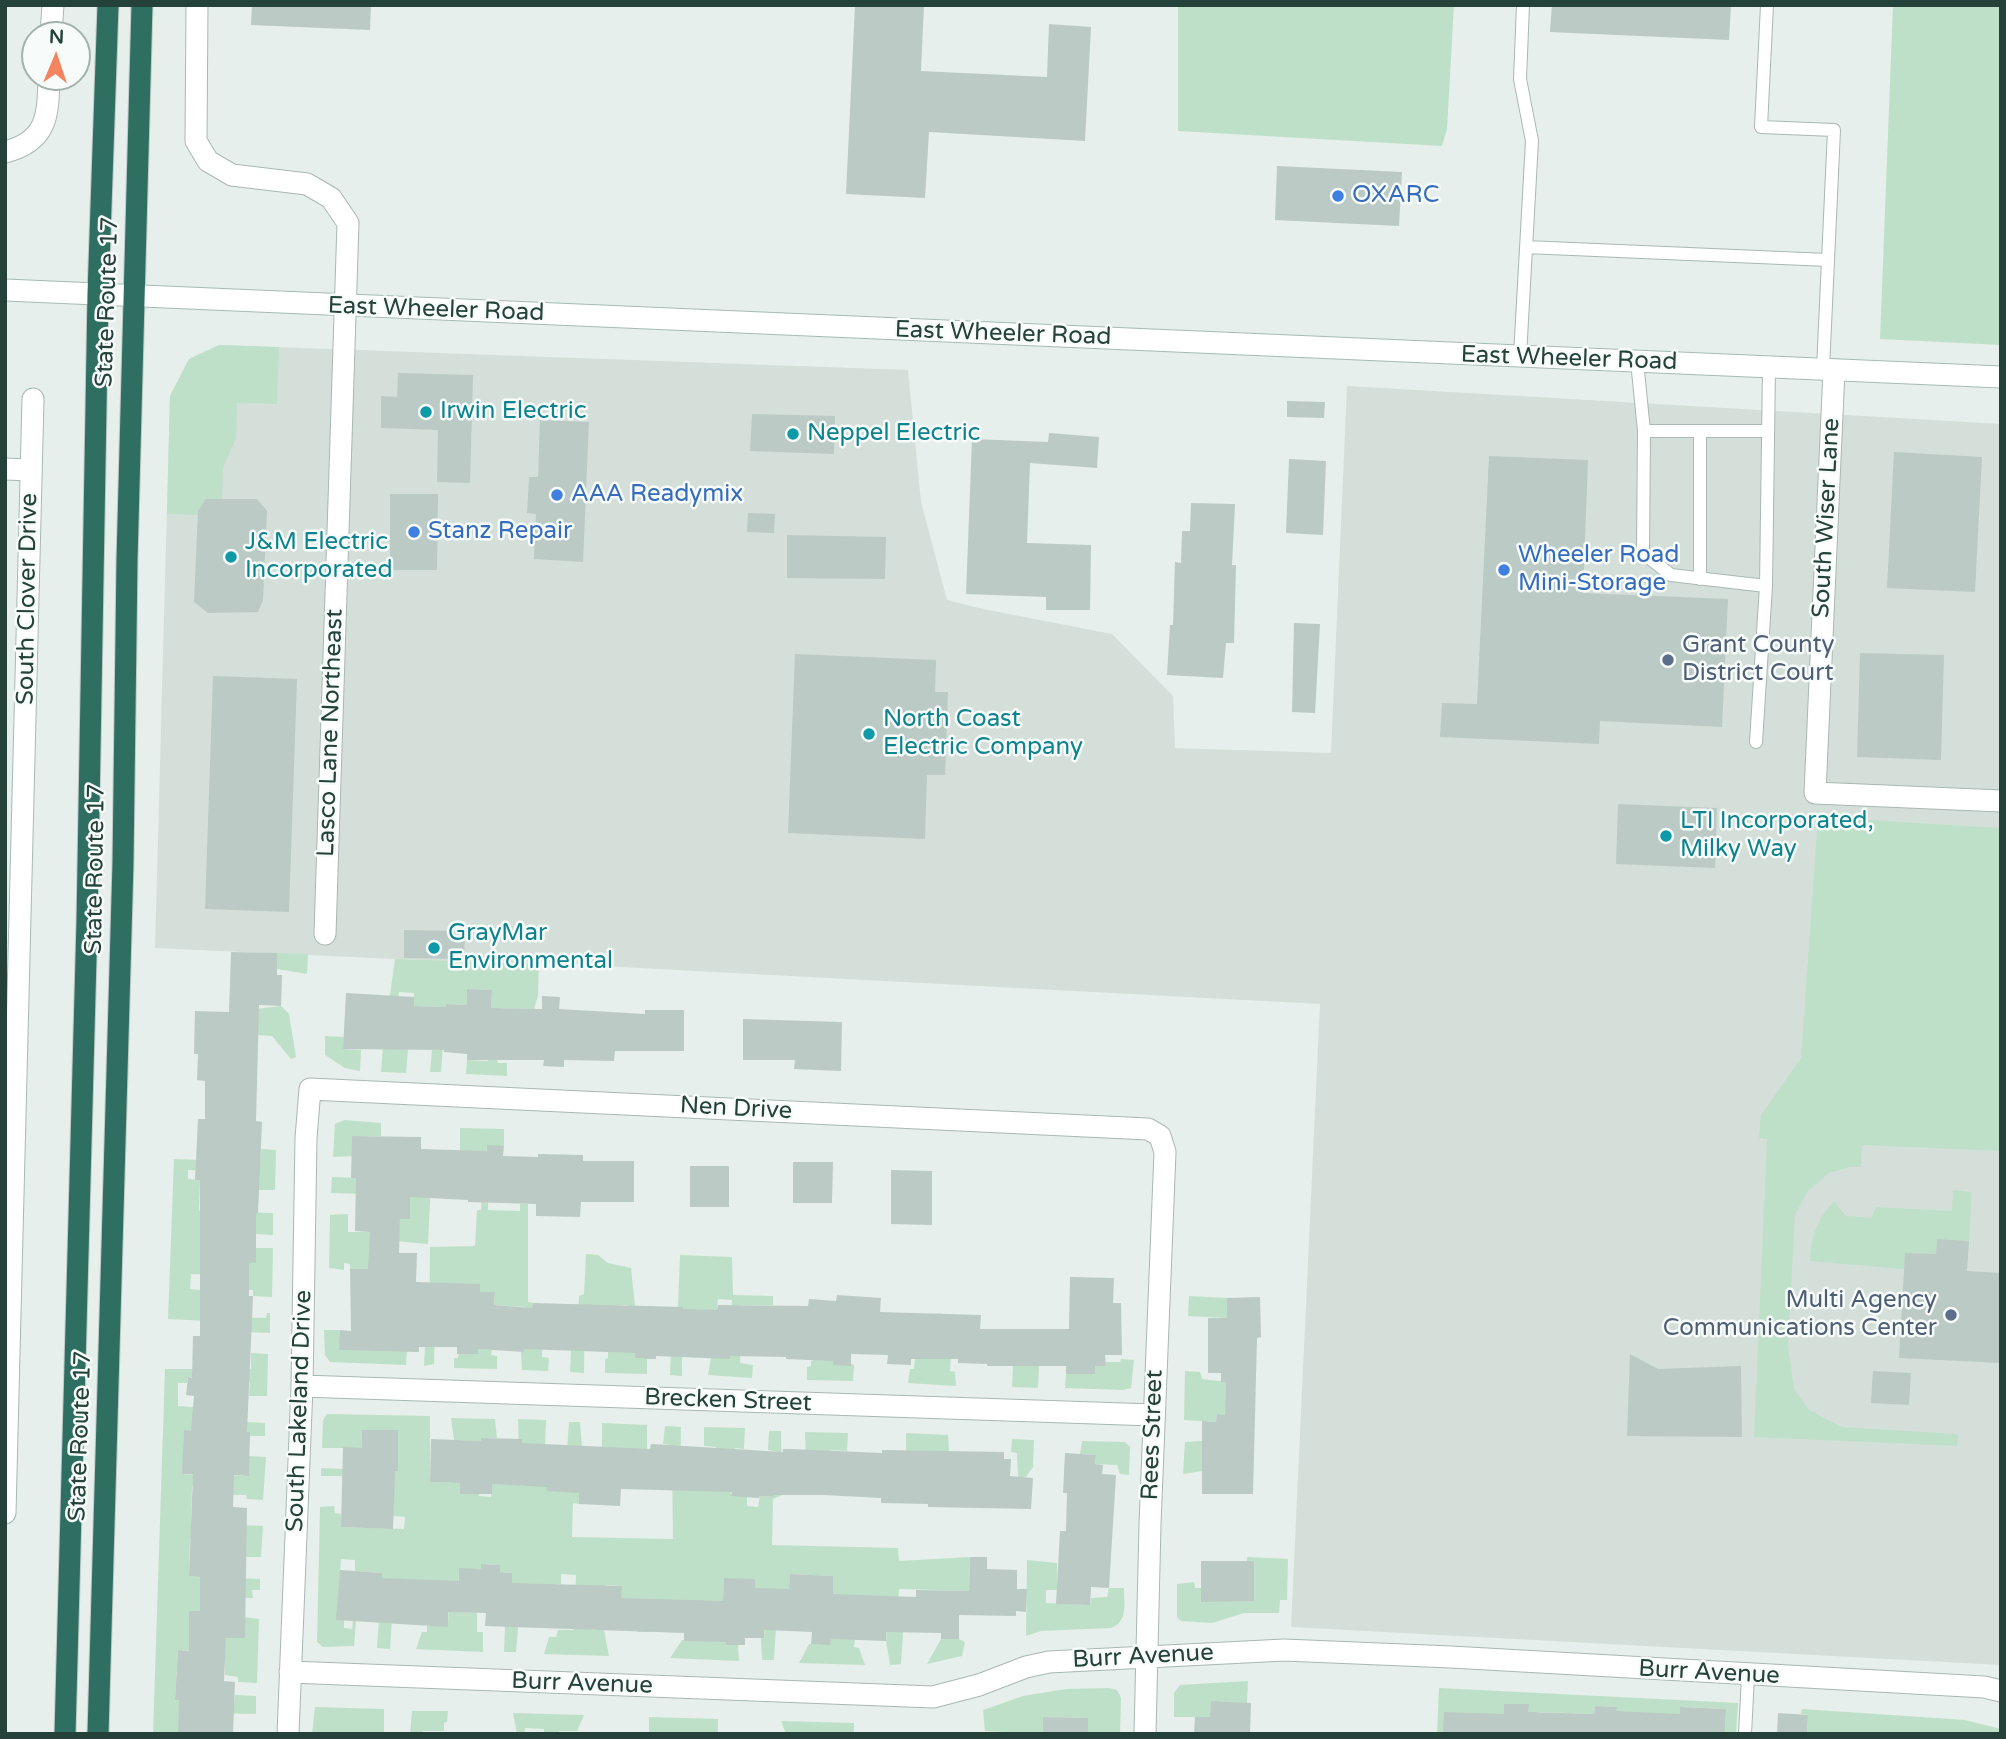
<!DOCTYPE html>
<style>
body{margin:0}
#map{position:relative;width:2006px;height:1739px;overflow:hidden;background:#e6efeb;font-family:"Varela Round",sans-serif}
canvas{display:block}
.frame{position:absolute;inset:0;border:7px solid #24423a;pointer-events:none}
.north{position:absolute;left:21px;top:21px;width:70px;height:70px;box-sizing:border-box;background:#f7fbf9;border:2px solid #a3b1ad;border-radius:50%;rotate:2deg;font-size:19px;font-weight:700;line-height:28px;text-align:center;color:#24423a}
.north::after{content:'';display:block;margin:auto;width:24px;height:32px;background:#f4845f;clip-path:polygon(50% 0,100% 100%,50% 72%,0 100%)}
</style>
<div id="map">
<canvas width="2006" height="1739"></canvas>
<div class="frame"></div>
<div class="north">N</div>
</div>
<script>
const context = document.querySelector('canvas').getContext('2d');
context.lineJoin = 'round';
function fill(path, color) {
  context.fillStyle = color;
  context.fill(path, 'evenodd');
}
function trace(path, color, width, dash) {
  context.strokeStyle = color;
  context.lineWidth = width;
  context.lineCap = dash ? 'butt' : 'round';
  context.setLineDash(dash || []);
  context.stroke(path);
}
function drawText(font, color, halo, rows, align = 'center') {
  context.font = font + ' "Varela Round",sans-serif';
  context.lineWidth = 5;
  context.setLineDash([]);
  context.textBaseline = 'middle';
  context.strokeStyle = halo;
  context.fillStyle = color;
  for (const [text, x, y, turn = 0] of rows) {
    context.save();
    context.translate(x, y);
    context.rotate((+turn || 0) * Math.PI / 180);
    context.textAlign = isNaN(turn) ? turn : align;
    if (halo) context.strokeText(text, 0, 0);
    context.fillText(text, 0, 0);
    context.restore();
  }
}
fill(new Path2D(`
 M219,345L908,370L921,502L947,600L983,609L1112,634L1173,696L1175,748L1331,753L1347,386L2001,424V1665L1291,1627L1320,1004L545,963L395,959L155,948L170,396L189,359Z`), '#d4dfda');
fill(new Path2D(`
 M1178,5H1454L1447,129L1442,146L1178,131Z
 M1893,5H2001V345L1880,339Z
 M219,345L279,347L277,404L237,403L236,438L223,468L222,499H206L197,515L167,514L170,396L189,359Z
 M1818,817L2001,828V1151L1862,1145L1861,1167H1850L1829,1173L1807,1192L1795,1215L1788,1346L1794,1389L1809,1410L1842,1427L1958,1434L1957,1446L1754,1437L1767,1139L1759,1138L1761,1115L1801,1058Z
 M277,953L308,954L307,974L277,969Z
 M395,959L539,963L538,996L534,1009L493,1008L492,1040L498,1063H507V1076L466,1074L467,1060L488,1061L492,990L468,989L467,1005L446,1004L441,1072H430L432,1050H440L443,1007L414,1006V993L399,992L396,1048L408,1049L406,1073L381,1072L383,1045Z
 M281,1006L289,1014L296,1057L291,1059L272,1036L258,1035L255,1009Z
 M325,1036L344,1037L343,1049L361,1050L360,1071L345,1068L325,1055Z
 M344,1120L381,1123V1136H352V1156L333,1157L335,1124Z
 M460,1128L504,1129V1146H487L485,1202L488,1203V1210L520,1211V1204H528V1302L533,1303L531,1348L542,1349V1357L549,1358L548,1371L522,1370L521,1352L524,1351L526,1307L494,1305L495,1293L484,1292L480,1349L492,1350L491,1355L497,1356V1369L454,1368V1358H458L459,1354H478L480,1285L436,1283L434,1364L424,1366L425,1345L429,1343L430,1247L475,1246L477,1210H481L484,1155L460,1150Z
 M261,1149L276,1150L275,1190H259L231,1171L188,1170V1179L200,1180L199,1211L273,1213V1235L200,1231V1247H214V1263H255L256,1248H273L272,1297L253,1296V1290H249L241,1275L191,1274L190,1289L201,1290V1317L266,1318L267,1313H270V1333L244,1332L208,1321L168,1319L174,1159L260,1162Z
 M332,1177L431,1181L428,1244L395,1241L368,1269H350V1264L344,1263V1270L329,1268L330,1215L348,1214V1232H399L400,1219H410V1207L402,1195L331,1193Z
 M1953,1190L1972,1192L1969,1241L1937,1239L1936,1254L1905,1253L1904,1269L1810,1261C1811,1237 1817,1219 1834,1201L1846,1216L1871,1218L1876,1207L1952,1211Z
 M586,1254L598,1255L608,1263L631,1268L635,1306V1358L647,1359V1374L605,1373V1359L608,1358V1334L628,1305H585L584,1373L570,1372L571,1350H576L579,1296L584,1294Z
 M680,1255L732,1257L733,1295L773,1296V1305H738L741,1338L740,1363L753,1365L752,1378L708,1375L711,1358H730L732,1300L718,1299L717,1310L682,1357V1376L670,1375L671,1350L683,1307H678Z
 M1189,1296L1227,1298V1318L1188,1316Z
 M941,1313L939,1341L951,1352L950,1371L955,1372L956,1386L908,1383L910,1369H914L915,1359H927L936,1314Z
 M324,1330H340V1350L407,1351L406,1365L330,1362L325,1355Z
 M815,1349L854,1365L853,1381L807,1380V1367L811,1366V1361L814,1360Z
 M251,1353L268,1354L267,1396H249L250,1382L188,1377L187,1383H178V1406L193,1407V1419L265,1423V1436H250L249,1432L184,1431L183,1474L248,1476L249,1456L266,1457L263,1500L247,1499L246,1495H226L192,1485L191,1523L263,1526L261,1557H246L190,1538L189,1576L260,1579V1590H252L253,1598H237L200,1588V1611L259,1619L257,1683L238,1682V1677L225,1675V1653L178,1650L175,1700L234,1703L235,1695L256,1696V1714L209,1713L178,1734H153L165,1369H251Z
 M1121,1359L1134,1360L1131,1388L1123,1390L1065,1388L1066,1374H1094L1095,1366H1106V1362H1120Z
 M1013,1366H1039L1038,1388L1012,1387Z
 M1185,1371L1200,1372L1202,1379L1228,1382L1225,1415H1217L1216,1422L1184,1420Z
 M327,1414L430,1416V1482L460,1483L461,1494H472L473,1441L454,1440L451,1418L495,1419L497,1438H481L479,1496L491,1497L492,1484L520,1485L518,1419L546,1420L545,1444H530L547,1476V1491L567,1450L569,1422H580L582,1446L579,1504L573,1503L572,1537L673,1539L672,1468L669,1467L670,1445L663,1444L665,1426L681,1427L680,1490L716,1456V1447L704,1446V1427L745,1428L744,1449L735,1448L731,1495L747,1497V1506L758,1507L760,1496L774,1497L778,1452L768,1450L769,1431H781L782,1495L773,1499L772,1545L898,1548L899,1561L970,1557L969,1591L899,1589L897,1616L904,1617L901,1664L890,1665L886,1641L887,1596L855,1640L854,1647L859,1648L865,1665L799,1663L809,1644H830L833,1576L790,1574L788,1611H777L774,1660H762L761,1638H764L765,1589L755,1588L754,1579H724L722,1633L738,1645L739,1661L670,1658L682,1640L700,1641L650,1612V1632H637L638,1599L621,1598V1586L607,1585L592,1597L591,1630H604L609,1656L544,1654L549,1637H556L558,1630H574L576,1575L561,1574V1584H534L533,1606H520L516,1652H504L505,1627L512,1573L500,1572V1565L482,1564L481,1569H459L458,1612L477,1613V1632H483V1652L416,1649L422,1632H427V1626H448L449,1594L393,1601L390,1649L377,1648L382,1573L355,1571V1560L341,1559L337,1619L344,1620V1628L352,1629L353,1620L356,1621L354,1646L323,1647L317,1642L320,1507L334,1506L335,1513L341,1514V1527L404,1529L405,1517L393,1516L394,1487L354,1476H321V1468L397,1471L398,1430H362V1448H322L323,1420Z
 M602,1423L647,1425V1453L602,1447Z
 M805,1432L848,1433L847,1451L830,1450L829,1488L806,1462Z
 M906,1433L948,1435L949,1451H906Z
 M1012,1439L1034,1440L1033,1467L1026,1477H1018L1017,1453L1011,1452Z
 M1082,1441L1125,1442L1130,1447L1129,1475L1120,1474L1117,1465L1095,1464L1096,1455L1080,1454Z
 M1202,1441L1206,1448L1202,1471L1183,1474L1185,1442Z
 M1247,1557L1288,1559L1287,1600H1280L1279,1613H1244L1212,1623L1181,1621L1177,1617V1584L1194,1582L1195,1588H1201V1601H1254V1561H1247Z
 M1027,1560L1057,1563V1590H1046V1603L1090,1605L1091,1598L1107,1597L1109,1588H1124C1124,1604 1128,1622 1111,1628L1041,1631L1026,1636Z
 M941,1639H959L965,1642L962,1656L927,1664Z
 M1248,1681L1247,1703L1210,1717H1174V1693L1180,1685Z
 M1109,1688L1117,1690L1121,1698L1120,1734H1088V1718L1043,1717V1734L985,1731L983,1710L1023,1696L1066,1689Z
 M1439,1688L1738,1703L1736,1734H1725L1726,1709L1681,1707L1679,1734H1615L1616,1707L1595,1706L1594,1714L1538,1712L1537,1734L1527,1733L1528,1705L1505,1704L1504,1714L1443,1734H1437Z
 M315,1707L384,1709V1733L399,1734H312Z
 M1802,1709L1965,1720L2001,1729V1734H1807L1808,1715L1801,1714Z
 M412,1711H448L447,1722L444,1723V1731H423L422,1734H410Z
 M513,1713L584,1715L577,1731H559V1734H544V1729L525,1728L524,1734H517Z
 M649,1717L718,1719V1734H649Z
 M781,1721L854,1723V1734H786Z`), '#bfe0c8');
fill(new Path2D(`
 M252,5H371L370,30L251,25Z
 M855,5H924L921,71L1047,77L1049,24L1091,27L1085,141L929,132L925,198L846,194Z
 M1552,5H1731L1729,40L1550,32Z
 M1277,166L1402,172L1399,226L1275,220Z
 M398,373L473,375L470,483L437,482L438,430L381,428V396L397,397Z
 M1287,401L1325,402L1324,418L1287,417Z
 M752,414L835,416L834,454L750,451Z
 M540,420L589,422L583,562L534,559L536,514L527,513L529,477H538Z
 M1049,433L1099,437L1097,468L1030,463L1027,543L1091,545L1090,610H1046V597L966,594L972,439L1048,442Z
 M1894,452L1982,457L1975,592L1887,588Z
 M1489,456L1588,460L1583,593L1728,599L1722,727L1600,721L1599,744L1440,737L1442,703L1477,704Z
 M1289,459L1326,461L1323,535L1286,533Z
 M390,494H438L437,570H390Z
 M206,499H257L267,511L263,600L258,612L208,613L194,602L198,511Z
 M1191,503L1235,504L1232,565H1236L1234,643H1226L1223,678L1167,675L1170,625H1173L1175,562L1181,563L1182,531H1190Z
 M748,513L775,514L774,533L747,532Z
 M787,535L886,537L885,579L787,578Z
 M1294,623L1320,624L1315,713L1292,712Z
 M1860,653L1944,655L1941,760L1857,757Z
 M795,654L936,660L935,692H948L945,775H927L925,839L788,833Z
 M213,676L297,679L289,912L205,909Z
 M1618,804L1717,808L1715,868L1616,864Z
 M404,930L465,931L464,959L404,958Z
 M231,952L277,953V975H282L281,1006L259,1005L256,1121L262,1122L258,1213H256V1263H249V1296H253L247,1432H250L249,1476L234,1475L233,1507L247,1508L245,1638H226L224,1681L235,1682L233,1734H178L179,1700H175L178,1650L189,1651V1611H200V1577L189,1576L193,1474H182L184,1430L191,1431L194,1396L186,1395L188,1377L192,1378L193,1336H200V1180H195L198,1119H205V1081L197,1080L198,1054H194L195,1011L229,1012Z
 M467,989L492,990L491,1008L542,1009V996L560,997L559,1009L645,1014V1010H684V1051H615L614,1061L564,1060V1067L543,1066L544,1060H467V1054L444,1052V1050L343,1049L346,993L414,997V1006L446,1007V1004L467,1005Z
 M743,1019L842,1022L841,1071L794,1069L795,1060H743Z
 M352,1136L421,1137V1149L487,1151V1145L504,1146L503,1156L538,1157V1154L583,1155V1161H634V1202H581L580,1217L536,1216V1204L468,1202V1200L410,1197V1219H400L399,1253H417L416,1282L480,1284V1292H495L494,1305L532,1308L533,1303L683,1307V1309L717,1310L718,1305L808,1306L809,1299L836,1301L837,1295L881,1298L880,1312L981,1315L980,1329H1069L1070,1277L1114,1278L1113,1303H1121L1122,1355H1105L1106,1366H1095V1374H1066V1366H987V1364L958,1363V1359H911V1365L887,1364L888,1355L851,1354V1366L833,1365V1361L786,1359V1357L730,1356V1359L656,1356V1359H647L635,1358V1353L524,1349V1352L478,1349V1354H457V1347H419V1352L339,1350L340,1330L351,1331L350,1269H368L370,1232L355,1231L356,1178H351Z
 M793,1162H833L832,1203H793Z
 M690,1166H729V1207H690Z
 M891,1170L932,1171V1225L891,1224Z
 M1937,1239L1969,1241L1967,1271L2001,1273V1363L1899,1358L1905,1253L1936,1254Z
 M1260,1297L1261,1337L1257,1338L1253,1494H1202V1421L1216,1422L1217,1414L1225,1415L1226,1382H1221V1373H1208V1318H1227V1298Z
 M1630,1354L1658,1369L1741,1366L1742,1437L1627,1436Z
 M1873,1371L1911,1373L1909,1405L1871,1403Z
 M362,1430H398V1471H395L393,1529L341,1527L343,1447L362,1448Z
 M481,1438L522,1439V1443L650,1449L651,1444L783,1452V1449H791L882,1453V1450L1004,1452V1459H1011L1010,1476L1033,1478L1031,1509L928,1507V1504L881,1503V1498L824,1495H774V1497L760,1496L759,1498L731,1496L732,1492L621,1489L620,1506L579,1504V1493L546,1491L547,1487L492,1484V1494H460V1483L430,1482L431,1439L481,1441Z
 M1065,1453L1096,1455L1095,1464L1103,1465L1102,1474L1116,1475L1109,1588L1091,1587L1090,1605L1056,1604L1060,1531H1066L1067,1493H1063Z
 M970,1557H987V1569L1017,1570V1589H1027L1026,1612L1016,1611V1616L959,1615V1639H941V1633L886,1632V1641L831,1639L830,1645L811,1644L812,1632L764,1630V1638H745V1645H726V1642L684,1641V1633L485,1626L486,1613L448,1612V1627L336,1620L340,1570L382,1573V1578L459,1581V1568L481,1569V1564L500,1565V1572L512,1573V1583L622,1586L621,1598L723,1601L724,1578L755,1579V1588L789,1589L790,1574L833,1576V1594L916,1597V1590L969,1591Z
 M1201,1561H1254V1601L1201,1602Z
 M1211,1701L1251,1703L1250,1734H1194L1195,1717H1210Z
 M1504,1704H1529L1528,1712L1594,1714L1595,1706L1617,1707L1616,1711L1680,1714V1707L1726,1709L1725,1734H1443L1444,1712L1504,1714Z
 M1778,1713L1808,1715L1807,1734H1777Z
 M1043,1717L1088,1718V1734H1043Z`), '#bbcac4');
const lane = new Path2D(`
 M1767,5L1761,127L1834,130L1823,369
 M1526,247L1828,260
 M1520,356L1532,141L1520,79L1523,5
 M1637,361L1644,431L1643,553L1671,575L1766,586L1756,742
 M1644,431H1768
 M1700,579V432
 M1766,586L1769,367
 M1745,1734L1748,1676`);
const street = new Path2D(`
 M197,5L196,141L208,161L232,175L307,184L331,198L348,223L325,934
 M51,35L53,5
 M5,152C48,141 48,115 49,77
 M1834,370L1815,793L2001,801
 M5,469L31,470
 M302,1386L1153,1415
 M290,1672L933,1697L979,1685L1026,1667L1049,1662L1284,1650L1451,1657L1984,1687L2001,1691
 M288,1734L302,1386L306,1138L310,1089L1148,1129L1160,1136L1165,1152L1150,1524L1145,1734`);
const secondary = new Path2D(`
 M5,290L2001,377
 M5,1513L33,399`);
const highway = new Path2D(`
 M65,1734L87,921L98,294L108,5
 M98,1734L123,863L127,560L142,5`);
trace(lane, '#a8b8b2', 14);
trace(street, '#a8b8b2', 23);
trace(secondary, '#a4bbb3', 23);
trace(highway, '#c2cac8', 23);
trace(lane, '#fff', 12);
trace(street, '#fff', 21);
trace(secondary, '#fff', 21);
trace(highway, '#2f6f62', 21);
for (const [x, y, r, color] of [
 [1338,196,7,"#3f7fe0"],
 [426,412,7,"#0f9aa8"],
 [793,434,7,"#0f9aa8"],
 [557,495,7,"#3f7fe0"],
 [414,532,7,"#3f7fe0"],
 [231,557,7,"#0f9aa8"],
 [1504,570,7,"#3f7fe0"],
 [1668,660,7,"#5c6f8a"],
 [869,734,7,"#0f9aa8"],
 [1666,836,7,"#0f9aa8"],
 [434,948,7,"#0f9aa8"],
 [1951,1315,7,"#5c6f8a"]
]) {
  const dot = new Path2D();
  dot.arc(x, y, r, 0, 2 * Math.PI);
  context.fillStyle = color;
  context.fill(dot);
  trace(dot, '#f7fbf9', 2.5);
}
drawText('24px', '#366cbe', '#f7fbf9', [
 ["OXARC",1352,196],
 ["AAA Readymix",571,495],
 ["Stanz Repair",428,532],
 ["Wheeler Road",1518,556],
 ["Mini-Storage",1518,584]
], 'left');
drawText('24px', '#24423a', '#f7fbf9', [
 ["State Route 17",108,302,-88],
 ["East Wheeler Road",436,310,2],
 ["East Wheeler Road",1003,334,2],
 ["East Wheeler Road",1569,359,2],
 ["South Wiser Lane",1827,518,-87],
 ["South Clover Drive",28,599,-89],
 ["Lasco Lane Northeast",331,733,-88],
 ["State Route 17",96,869,-89],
 ["Nen Drive",736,1109,3],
 ["Brecken Street",728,1401,2],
 ["South Lakeland Drive",300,1411,-88],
 ["Rees Street",1153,1435,-88],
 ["State Route 17",81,1436,-88],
 ["Burr Avenue",1143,1657,-3],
 ["Burr Avenue",1709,1673,3],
 ["Burr Avenue",582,1684,2]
]);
drawText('24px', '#0d838f', '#f7fbf9', [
 ["Irwin Electric",440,412],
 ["Neppel Electric",807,434],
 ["J&M Electric",245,543],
 ["Incorporated",245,571],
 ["North Coast",883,720],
 ["Electric Company",883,748],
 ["LTI Incorporated,",1680,822],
 ["Milky Way",1680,850],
 ["GrayMar",448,934],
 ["Environmental",448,962]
], 'left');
drawText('24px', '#4e5e75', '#f7fbf9', [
 ["Grant County",1682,646],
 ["District Court",1682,674],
 ["Multi Agency",1937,1301,"right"],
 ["Communications Center",1937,1329,"right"]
], 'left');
</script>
